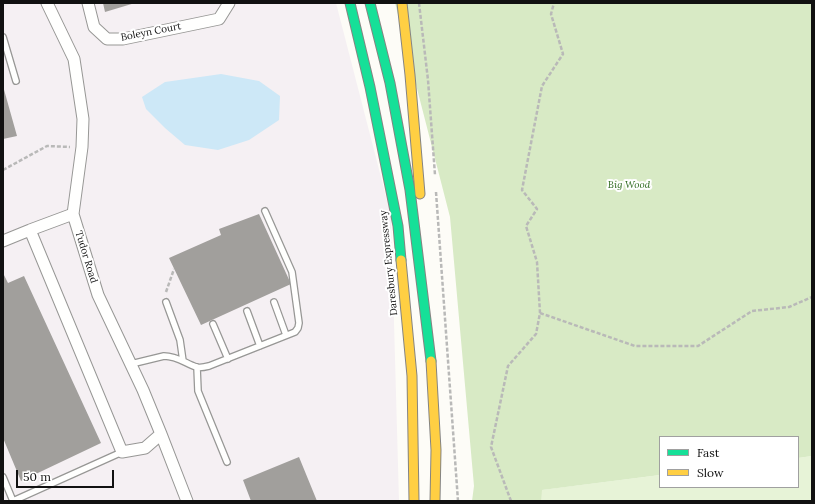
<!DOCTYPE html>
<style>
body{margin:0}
#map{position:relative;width:815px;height:504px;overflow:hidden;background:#fdfcf7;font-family:Lora,serif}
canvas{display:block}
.frame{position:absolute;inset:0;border:4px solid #111;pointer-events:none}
.legend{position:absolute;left:659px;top:436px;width:140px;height:52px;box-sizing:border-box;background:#fff;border:1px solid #a0a0a0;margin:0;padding:5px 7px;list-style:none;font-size:12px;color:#111}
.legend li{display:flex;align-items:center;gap:8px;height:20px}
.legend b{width:20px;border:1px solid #a0a0a0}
.scale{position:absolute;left:16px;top:470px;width:98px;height:18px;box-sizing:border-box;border:2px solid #111;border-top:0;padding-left:5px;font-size:12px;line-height:14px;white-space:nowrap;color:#111;-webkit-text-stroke:3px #fff;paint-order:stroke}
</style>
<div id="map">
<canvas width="815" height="504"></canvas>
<div class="frame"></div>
<ul class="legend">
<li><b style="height:5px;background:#16e098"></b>Fast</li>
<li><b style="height:5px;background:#ffcf43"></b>Slow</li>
</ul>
<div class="scale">50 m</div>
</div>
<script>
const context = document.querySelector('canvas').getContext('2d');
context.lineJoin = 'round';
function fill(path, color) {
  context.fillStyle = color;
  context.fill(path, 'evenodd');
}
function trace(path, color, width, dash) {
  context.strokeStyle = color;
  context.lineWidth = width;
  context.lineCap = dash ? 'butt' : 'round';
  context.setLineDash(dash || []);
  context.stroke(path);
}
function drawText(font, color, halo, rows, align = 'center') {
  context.font = font + ' Lora,serif';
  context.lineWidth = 4;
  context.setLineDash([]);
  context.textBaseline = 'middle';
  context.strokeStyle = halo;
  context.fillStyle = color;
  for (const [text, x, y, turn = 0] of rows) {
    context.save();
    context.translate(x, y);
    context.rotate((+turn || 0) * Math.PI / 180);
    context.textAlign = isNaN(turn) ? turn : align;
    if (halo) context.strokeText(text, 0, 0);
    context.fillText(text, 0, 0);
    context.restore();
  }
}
fill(new Path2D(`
 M3,3H336L391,216L399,501H3Z`), '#f5f0f3');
fill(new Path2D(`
 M812,456V501H541V490L660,475V487H798V458Z`), '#e7f3d7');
fill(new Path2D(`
 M395,3H812V456L798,458V437H660V475L542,490L541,501H472L474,486L450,217Z`), '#d8eac5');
fill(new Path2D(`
 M221,74L259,81L280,96L279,120L249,140L218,150L185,145L165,128L146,109L142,97L165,82Z`), '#cde8f7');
fill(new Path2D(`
 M103,3H135L105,12Z
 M3,86L17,136L3,139Z
 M259,214L291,284L201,325L169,258L221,235L219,229Z
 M3,273L8,283L24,276L101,443L21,481L3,438Z
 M299,457L317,501H251L243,480Z`), '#a19f9c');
const lane = new Path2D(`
 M3,37L16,81
 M166,302L180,340L183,361
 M274,302L286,335
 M247,311L260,346
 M213,324L228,359
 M131,364L164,356C177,356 185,363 196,367C200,368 205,367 209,366L295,332L298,328L299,323L292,272L265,211
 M197,367L198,391L227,462
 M3,477L13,501L122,452`);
const street = new Path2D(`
 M47,3L74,59L83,119L82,147L73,214L98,295L143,390L161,434L187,501
 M88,3L94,27L107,39H123L219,19L229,3
 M30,230L122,452L145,448L161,434
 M3,241L30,230L73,214`);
const fast = new Path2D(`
 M350,3L370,87L398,226L401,260
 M370,3L390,83L410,190L431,361`);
const slow = new Path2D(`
 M402,3L410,75L420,194
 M401,260L412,376L414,501
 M431,361L436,450L435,501`);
trace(lane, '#979795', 8);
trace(street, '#979795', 13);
trace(fast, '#858482', 11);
trace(slow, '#858482', 11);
trace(new Path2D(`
 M419,3L428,80L435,175
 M3,170L47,146L70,147
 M436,192L458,501
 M166,292L174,269
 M540,313L635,346H698L752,311L789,307L812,297
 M511,501L491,447L508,366L536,334L540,313L537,262L526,226L537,209L522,190L542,86L563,54L551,14L554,3`), '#b9b9b8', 2.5, [4, 2]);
trace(lane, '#fffffe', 5.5);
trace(street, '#fffffe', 11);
trace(fast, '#16e098', 9);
trace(slow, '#ffcf43', 9);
drawText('10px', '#111', '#fff', [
 ["Boleyn Court",151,32,-11],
 ["Tudor Road",86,257,73],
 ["Daresbury Expressway",389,263,-96]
]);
drawText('italic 10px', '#2f6b1f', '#fff', [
 ["Big Wood",629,185]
]);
</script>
